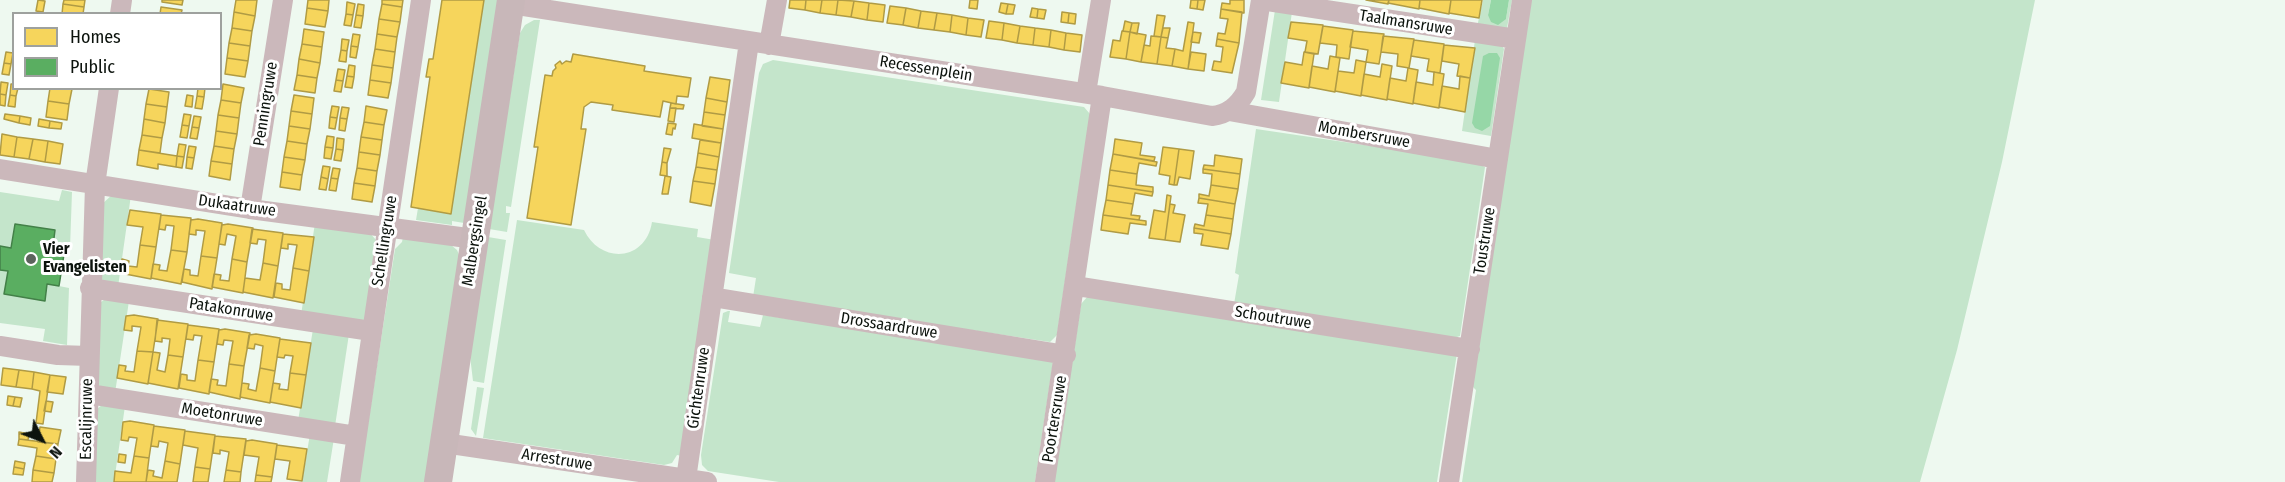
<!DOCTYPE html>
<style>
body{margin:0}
#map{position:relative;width:2285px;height:482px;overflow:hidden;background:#eef9f0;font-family:"Fira Sans Condensed",sans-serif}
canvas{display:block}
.legend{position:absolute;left:12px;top:12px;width:210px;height:78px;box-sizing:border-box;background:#fff;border:2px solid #9ea19e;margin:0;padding:8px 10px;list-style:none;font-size:18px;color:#0c130d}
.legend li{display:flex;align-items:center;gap:12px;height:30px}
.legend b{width:30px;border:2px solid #9ea19e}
.north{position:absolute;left:12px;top:410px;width:60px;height:60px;-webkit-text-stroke:4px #fff;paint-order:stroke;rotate:132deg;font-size:16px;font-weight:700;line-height:24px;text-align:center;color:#0c130d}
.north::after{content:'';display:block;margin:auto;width:21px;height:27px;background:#0c130d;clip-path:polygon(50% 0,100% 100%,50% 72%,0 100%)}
</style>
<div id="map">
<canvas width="2285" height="482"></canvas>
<ul class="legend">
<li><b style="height:16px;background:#f6d55c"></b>Homes</li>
<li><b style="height:16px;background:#5aae61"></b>Public</li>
</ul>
<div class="north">N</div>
</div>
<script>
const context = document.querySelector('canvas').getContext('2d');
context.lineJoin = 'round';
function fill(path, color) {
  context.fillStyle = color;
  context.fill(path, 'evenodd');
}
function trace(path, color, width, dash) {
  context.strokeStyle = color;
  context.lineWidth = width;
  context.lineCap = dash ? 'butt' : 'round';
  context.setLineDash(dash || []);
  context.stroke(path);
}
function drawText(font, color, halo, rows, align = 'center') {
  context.font = font + ' "Fira Sans Condensed",sans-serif';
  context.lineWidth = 6;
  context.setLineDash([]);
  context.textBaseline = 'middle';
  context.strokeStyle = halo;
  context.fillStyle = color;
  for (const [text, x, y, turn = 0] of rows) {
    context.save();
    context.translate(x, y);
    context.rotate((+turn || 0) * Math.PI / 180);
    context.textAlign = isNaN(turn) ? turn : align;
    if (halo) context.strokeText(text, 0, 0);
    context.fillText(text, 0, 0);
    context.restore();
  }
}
fill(new Path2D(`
 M484,0H501L464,223L452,221V225L416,220L418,208L451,213Z
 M1483,0H1491L1488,15L1506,19L1509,0H1512L1507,28L1477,27Z
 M1529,0H2035L2002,162L1957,350L1920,482H1462L1476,390L1471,385Z
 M1275,10L1292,12L1279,102L1261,100Z
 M534,20H540L511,207L506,206V213H510L507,232L489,229L520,33L525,25Z
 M1475,40L1502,46L1504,49L1491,136L1462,131Z
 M773,60L1084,107L1090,114L1057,335L1050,342L753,297L756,278L729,273L759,73L763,64Z
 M1256,129L1473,161L1485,167L1460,336L1454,338L1234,304L1239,275L1235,273Z
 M62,190L72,192L70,248L65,249L59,286L69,288L67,345L43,341L45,329L0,323V270L8,271L5,294L45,301L47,284L59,286L65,249L53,246L55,230L15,224L11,248L0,246V192L59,201Z
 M112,195H131L118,287L102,281L99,273L102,204Z
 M517,220L584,230C601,265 646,261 652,222L698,229L697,237L715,240L682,456L677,455L672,463L664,465L483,438Z
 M315,223L369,232L376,240L366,318L363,321L301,315Z
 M403,237L451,245L457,250L460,257L427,482H359L395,249L402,242Z
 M488,237L506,240L484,383L473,381L470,356Z
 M1088,296L1457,353L1437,482H1054L1081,304Z
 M104,300L129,301L115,393L101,389L97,385L101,302Z
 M728,311H730L728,322L760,327L763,315L1046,359L1053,362L1035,482H779L708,471L702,465L701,455L723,313Z
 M313,329L349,334L335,426L298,421Z
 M477,387L484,388L476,436L471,429Z
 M103,404L125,406L114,482H93L96,410Z
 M310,434L334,438L327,482H302Z`), '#c4e5cb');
fill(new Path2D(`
 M1491,0H1509L1506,19L1498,25L1491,22L1488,15Z
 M1489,53H1497L1500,58L1490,126L1482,131L1475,128L1472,123L1483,56Z`), '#96d7a7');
const homes = new Path2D(`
 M38,0L45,1L43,12L36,11Z
 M64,0H85L84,7L63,4Z
 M162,0H183L182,5L162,2Z
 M236,0H257L255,16L234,12Z
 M308,0H329L328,11L307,8Z
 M382,0H403L402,7L382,4Z
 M442,0H484L451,214L411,207L430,77H426L429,59H433Z
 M790,0H806L805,10L789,8Z
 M806,0H822L820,13L805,10Z
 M822,0H838L836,15L820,13Z
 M838,0L854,1L851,17L836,15Z
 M970,0H978L977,9L969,8Z
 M1191,0H1198L1197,9L1190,8Z
 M1198,0H1205L1203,10L1197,9Z
 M1230,0H1244V13L1221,9L1222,3L1230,4Z
 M1366,0H1389L1388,4Z
 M1389,0H1420L1419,9L1388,3Z
 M1420,0H1451L1449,14L1419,8Z
 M1451,0H1482L1479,18L1449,13Z
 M854,1L869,3L867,20L851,17Z
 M347,2L355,4L353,15L346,14Z
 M869,3L885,5L883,22L867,20Z
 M1001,3L1008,4L1006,14L999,12Z
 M63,4L84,7L83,14H62Z
 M358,4L364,5L363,16L356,15Z
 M382,4L402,7L400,22L379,19Z
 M1008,4L1015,5L1013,14H1006Z
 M890,6L906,8L903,25L887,23Z
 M161,7L182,10L181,14H160Z
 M307,8L328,11L325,27L305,24Z
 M906,8L921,11L918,28L903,25Z
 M1032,8L1038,9L1037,18L1030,17Z
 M1038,9L1046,10L1044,19L1037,18Z
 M1221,9L1242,12L1239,43L1217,39L1218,33L1225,34L1228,19L1220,18Z
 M921,11L937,13L934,30L918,28Z
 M234,12L255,16L252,31L232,28Z
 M1062,12L1069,13L1068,23L1061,22Z
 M937,13L952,15L950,32L934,30Z
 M1069,13L1076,14L1075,24L1068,23Z
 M346,14L353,15L351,26L344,25Z
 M356,15L363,16L361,28L354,27Z
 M952,15L968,18L966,35L950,32Z
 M1157,15L1165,16L1161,37L1154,36Z
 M968,18L984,20L981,37L966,35Z
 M379,19L400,22L397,37L377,34Z
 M989,21L1004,23L1002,40L986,38Z
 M1125,21L1132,23L1130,32L1123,31Z
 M1188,22L1194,23L1188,69L1172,66L1175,49L1183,51Z
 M1291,22L1323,25L1318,54L1305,52L1307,41L1288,38Z
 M1004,23L1020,26L1017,43L1002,40Z
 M1132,23H1139L1137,34L1130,32Z
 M1020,26L1035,28L1033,45L1017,43Z
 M1323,26L1353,30L1349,59L1336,57L1337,45L1320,43Z
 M232,28L252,31L250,46L229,43Z
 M1035,28L1051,30L1049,47L1033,45Z
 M1163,28H1170L1168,38L1161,37Z
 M304,29L324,32L322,47L302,44Z
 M1051,30L1066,33L1064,50L1049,47Z
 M1122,31L1130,32L1126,59L1110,57L1113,40L1120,41Z
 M1353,31L1384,34L1379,64L1366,62L1368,50L1350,47Z
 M1130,32L1146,35L1141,62L1126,59Z
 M1193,32L1201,33L1199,43L1191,42Z
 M1066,33L1082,35L1080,52L1064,50Z
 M353,34L360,35L358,47L351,46Z
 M377,34L397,37L395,52L375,49Z
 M1151,36L1161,37L1157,64L1141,62L1144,45L1150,46Z
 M1383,36L1414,39L1409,68L1397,66L1398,54L1381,52Z
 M1161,37L1168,38L1166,48L1175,49L1172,66L1157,64Z
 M342,39L349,40L347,51L341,50Z
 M1217,39L1239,43L1232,73L1212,70L1214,61L1221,62L1223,47L1216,46Z
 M1414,40L1444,44L1440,73L1427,71L1429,59L1411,56Z
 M229,43L250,46L248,61L227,58Z
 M302,44L322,47L320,63L299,59Z
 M1444,45L1475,48L1470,78L1457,76L1459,64L1442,61Z
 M351,46L358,47L356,58L350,57Z
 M375,49L395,52L393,68L372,65Z
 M341,50L347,51L346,62L339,61Z
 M6,52L13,53L11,64L4,63Z
 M1191,52L1206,54L1204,71L1188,69Z
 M1304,52L1314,54L1309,88L1281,83L1285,62L1302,65Z
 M573,54L645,66L644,71L691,78L688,97L677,96L676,104L663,101L660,117L612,110L613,105L591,102L584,107L581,129H586L571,225L527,218L538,147H534L545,75L552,76L553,71L556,68L555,65L560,61L562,64L566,61L571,62Z
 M1330,56L1340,58L1335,92L1309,87L1312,66L1328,69Z
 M227,58L248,61L245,77L225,74Z
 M299,59L320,63L317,78L297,75Z
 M1356,60L1366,62L1361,96L1335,91L1338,71L1354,73Z
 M4,63L11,64L9,75L2,74Z
 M1382,64L1392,66L1387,100L1361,95L1364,74L1380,77Z
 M349,65L355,66L354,77L347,76Z
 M372,65L393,68L391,83L370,80Z
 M1408,68L1418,70L1413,104L1387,99L1390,78L1406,81Z
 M338,69L345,70L343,81L336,80Z
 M1434,72L1444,74L1439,108L1413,103L1416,82L1433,85Z
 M297,75L317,78L315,93L294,90Z
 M347,76L354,77L352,88L345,87Z
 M1460,76L1470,78L1465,112L1439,107L1442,86L1459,89Z
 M710,77L730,80L727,102L706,98Z
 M336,80L343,81L341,92L334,91Z
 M370,80L391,83L388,98L368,95Z
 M1,82L8,83L6,95L0,94Z
 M11,84H14V88H18L16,96L10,95Z
 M223,84L244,88L241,103L221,100Z
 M50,88L72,89L69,104L48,101Z
 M198,88H205L204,97L197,96Z
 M149,89L169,92L167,107L146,104Z
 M0,94L6,95L5,106L0,105Z
 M10,95L16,96L15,107L8,106Z
 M187,95L193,96L192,107L185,106Z
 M294,95L314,98L312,114L291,111Z
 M197,96L204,97L202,109L195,108Z
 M706,98L727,102L725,115L704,112Z
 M221,100L241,103L239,118L218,115Z
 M48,101L69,104L67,120L46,117Z
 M671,103L684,105L683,109L670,108Z
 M146,104L167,107L165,123L144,119Z
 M332,106L339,107L337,118L330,117Z
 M366,106L387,110L384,125L364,122Z
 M342,107L349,108L347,119L340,118Z
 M670,108H676L674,122L668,121Z
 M291,111L312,114L310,129L289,126Z
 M704,112L725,115L723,129L702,126Z
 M5,114L20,116L19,123L4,119Z
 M184,114L191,115L189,126L182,125Z
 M218,115L239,118L237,134L216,131Z
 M20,116L31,118L30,125L19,123Z
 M194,116L201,117L199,128L192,127Z
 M330,117L337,118L335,129L329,128Z
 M340,118L347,119L345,131L339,130Z
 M39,119L50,121L49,128L38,126Z
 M144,119L165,123L162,138L142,135Z
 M50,121L62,123L61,129L49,128Z
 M364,122L384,125L382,140L361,137Z
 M668,123L676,124L675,129L673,128L672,135L666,134Z
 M694,124L723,129L721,143L692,138Z
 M182,125L189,126L187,138L180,137Z
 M289,126L310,129L307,144L287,141Z
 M192,127L199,128L197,139L190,138Z
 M216,131L237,134L234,149L214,146Z
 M2,134L17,137L14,157L0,155Z
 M142,135L162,138L160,153L139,150Z
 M327,136L334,137L333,148L325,147Z
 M17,137L33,139L29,159L14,157Z
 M361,137L382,140L380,155L359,152Z
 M337,138L344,139L343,150L336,149Z
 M33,139L48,141L45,162L29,159Z
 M1115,139L1142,143L1140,155L1155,157L1154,161L1113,154Z
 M700,140L721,143L719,157L698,153Z
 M48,141L63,144L60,164L45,162Z
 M287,141L307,144L305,160L284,157Z
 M179,144L186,145L184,157L177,156Z
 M189,146L196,147L194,158L187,157Z
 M214,146L234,149L232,164L211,161Z
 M325,147L333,148L331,159L324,158Z
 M1163,147L1179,149L1174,185L1169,184L1170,176L1159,174Z
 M664,148L671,149L667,163L662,162Z
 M336,149L343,150L341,161L334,160Z
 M1179,149L1194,151L1190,179L1179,177L1177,185H1174Z
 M139,150L177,156L176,167L158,164V169L137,165Z
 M359,152L380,155L377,171L357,168Z
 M698,153L719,157L717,170L696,167Z
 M1113,154L1157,162L1156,166L1139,163L1137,174L1110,170Z
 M1215,155L1242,159L1240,174L1203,169L1204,165L1214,166Z
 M177,156L184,157L182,168L176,167Z
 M187,157L194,158L192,169L186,168Z
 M284,157L305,160L302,175L282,172Z
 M211,161L232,164L230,180L209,176Z
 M662,162L667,163V176L660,175Z
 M323,166L330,167L328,179L321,177Z
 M696,167L717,170L715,184L693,181Z
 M333,168L340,169L338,179L331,178Z
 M357,168L377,171L375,186L354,183Z
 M1203,169L1240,174L1238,189L1211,185L1212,174L1203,173Z
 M1110,170L1137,174L1136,185L1153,187V192L1108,185Z
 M282,172L302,175L300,190L280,187Z
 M665,176L671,177L668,194H662Z
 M321,177L328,179L326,190L319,189Z
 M331,178L338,179L336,191L329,190Z
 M693,181L715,184L711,206L690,202Z
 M354,183L375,186L372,202L352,199Z
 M1108,185L1153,192L1152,196L1135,193L1133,204L1106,200Z
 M1211,185L1238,189L1235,204L1199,198V194L1209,196Z
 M1167,195L1171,196L1165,240L1149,238L1154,210L1165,212Z
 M1199,198L1235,204L1233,219L1206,215L1208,204L1198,203Z
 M1106,200L1133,204L1131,215L1140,216L1139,220L1103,215Z
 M1170,204L1175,205L1173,213L1185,215L1180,242L1165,240Z
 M130,210L161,214L156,247L140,245L143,227L127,225Z
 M161,215L191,218L187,252L171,250L174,226L166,225L165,230L159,229Z
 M1103,215L1146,221V225L1130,223L1128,234L1101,230Z
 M1206,215L1233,219L1231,234L1194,228L1195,224L1204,226Z
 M198,219L222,223L217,258L201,256L205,231L196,230V235L189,234L191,220Z
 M228,224L253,228L247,262L232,259L236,236L227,234L225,245L219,244L222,225Z
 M1194,228L1231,234L1228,249L1201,245L1203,234L1194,233Z
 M252,229L283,233L278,266L263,263L266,240L258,239L257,244L250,243Z
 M283,234L314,237L309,271L293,268L297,245L288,244V249L281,248Z
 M140,245L156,247L151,279L120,273L122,259L129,261L128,266L137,267Z
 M171,250L187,252L181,284L151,278L153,264L160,265L159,270L167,271Z
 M201,256L217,258L212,289L182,282L184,269L190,270V275L198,276Z
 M232,259L247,262L243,293L212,287L214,274L221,275L220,280L229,281Z
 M263,263L278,266L273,298L243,292L245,278L260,280Z
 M293,268L309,271L304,303L274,297L276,283L282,284V289L290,290Z
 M134,315L158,319L153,352L137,351L141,327L132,326V331L124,330L126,316Z
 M157,320L188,324L183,357L168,355L170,339L162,338V342L155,341Z
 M188,325L219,329L214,362L198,360L202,336L194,335L193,340L186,339Z
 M225,329L250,333L244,366L229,364L233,341L224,340L223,345L217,344L219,330Z
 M256,334L280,338L275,371L260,368L263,346L255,344L254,349L247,348L249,335Z
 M280,339L311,343L306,375L290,373L293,356L285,355L284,358L277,357Z
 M137,351L153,352L148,384L117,378L119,365L126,366L125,371L134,372Z
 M153,352L160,353L157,370L165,372L168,355L183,357L178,389L148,383Z
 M198,360L214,362L209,394L179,388L181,374L187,375V380L195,381Z
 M229,364L244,366L240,399L209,392L211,379L218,380L217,385L226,386Z
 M3,368L19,370L16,387L1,385Z
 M260,368L275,371L270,403L240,397L242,383L249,384L248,389L256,391Z
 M19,370L34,372L32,389L16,387Z
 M34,372L50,375L43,424L36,423L40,391L32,389Z
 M290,373L306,375L301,408L270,402L273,383L280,384L279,389L288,390Z
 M50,375L66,377L63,394L47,392Z
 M8,396L15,397L13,406L7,405Z
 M15,397L22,398L20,407L13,406Z
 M46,401L53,402L51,412L44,411Z
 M130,421L154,425L149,458L134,456L137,438L129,437L128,441L121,440L123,422Z
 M154,426L185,430L180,464L165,461L168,443L159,441L158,447L151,446Z
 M40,427L61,430L58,444L38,442Z
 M185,431L215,435L210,469L195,467L198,448L183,445Z
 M19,432L29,434L28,440L19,439Z
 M215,436L246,439L241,472L226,470L229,452L220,450V454L213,453Z
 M19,439L58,444L56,459L36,456L37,448L18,445Z
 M252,440L277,444L272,477L256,475L259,457L244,455L246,441Z
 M277,445L307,449L302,481L287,479L290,461L275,459Z
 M119,454L126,455L125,463L118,462Z
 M36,456L56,459L54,473L33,470Z
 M134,456L149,458L146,482H114L115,471L131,473Z
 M15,461L25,463L24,469L14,467Z
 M165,461L180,464L177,482H146L148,470L154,471L153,476L162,478Z
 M14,467L24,469L23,475L13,474Z
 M195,467L210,469L208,482H193Z
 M33,470L54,473L52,482H32Z
 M226,470L241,472L240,482H224Z
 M256,475L272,477L271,482H255Z`);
fill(homes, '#f6d55c');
trace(homes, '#b09b44', 1.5);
const public = new Path2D(`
 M15,224L55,230L53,246L65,248L59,286L47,284L45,301L4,294L8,271L0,270V246L11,248Z`);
fill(public, '#5aae61');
trace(public, '#438048', 1.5);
trace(new Path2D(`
 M1261,0L1516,39
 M511,4L1102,96L1212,116C1228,114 1238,106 1246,92L1261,0
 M120,14L122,0
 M769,45L777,0
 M1086,93L1101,0
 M1229,111L1498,159
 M0,169L250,209L475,239
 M250,209L283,0
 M1076,286L1470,349
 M90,288L371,331
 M712,297L1066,355
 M0,346L58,355L89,356
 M89,394L356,436
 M444,443L707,482
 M686,479L749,42
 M86,482L95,185L109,88
 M350,482L421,0
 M1045,482L1102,96
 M1449,482L1522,0`), '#cbb8bb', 20);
trace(new Path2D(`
 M438,482L511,0`), '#c8b7b9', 28);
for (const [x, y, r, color] of [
 [31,259,6,"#5b645c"]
]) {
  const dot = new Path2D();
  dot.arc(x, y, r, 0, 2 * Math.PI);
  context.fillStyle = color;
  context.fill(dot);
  trace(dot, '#fff', 2);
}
drawText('16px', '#0c130d', '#fff', [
 ["Taalmansruwe",1406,23,9],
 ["Recessenplein",926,69,9],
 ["Penningruwe",266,104,-81],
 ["Mombersruwe",1364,135,10],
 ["Dukaatruwe",237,206,8],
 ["Schellingruwe",385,241,-81],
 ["Malbergsingel",475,241,-81],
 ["Toustruwe",1485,241,-81],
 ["Patakonruwe",231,310,9],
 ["Schoutruwe",1273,318,9],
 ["Drossaardruwe",889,326,9],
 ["Gichtenruwe",699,388,-82],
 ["Moetonruwe",222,415,9],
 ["Escalijnruwe",87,419,-89],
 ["Poortersruwe",1055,419,-81],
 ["Arrestruwe",557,460,9]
]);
drawText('bold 16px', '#0c130d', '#fff', [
 ["Vier",43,250],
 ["Evangelisten",43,268]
], 'left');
</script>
